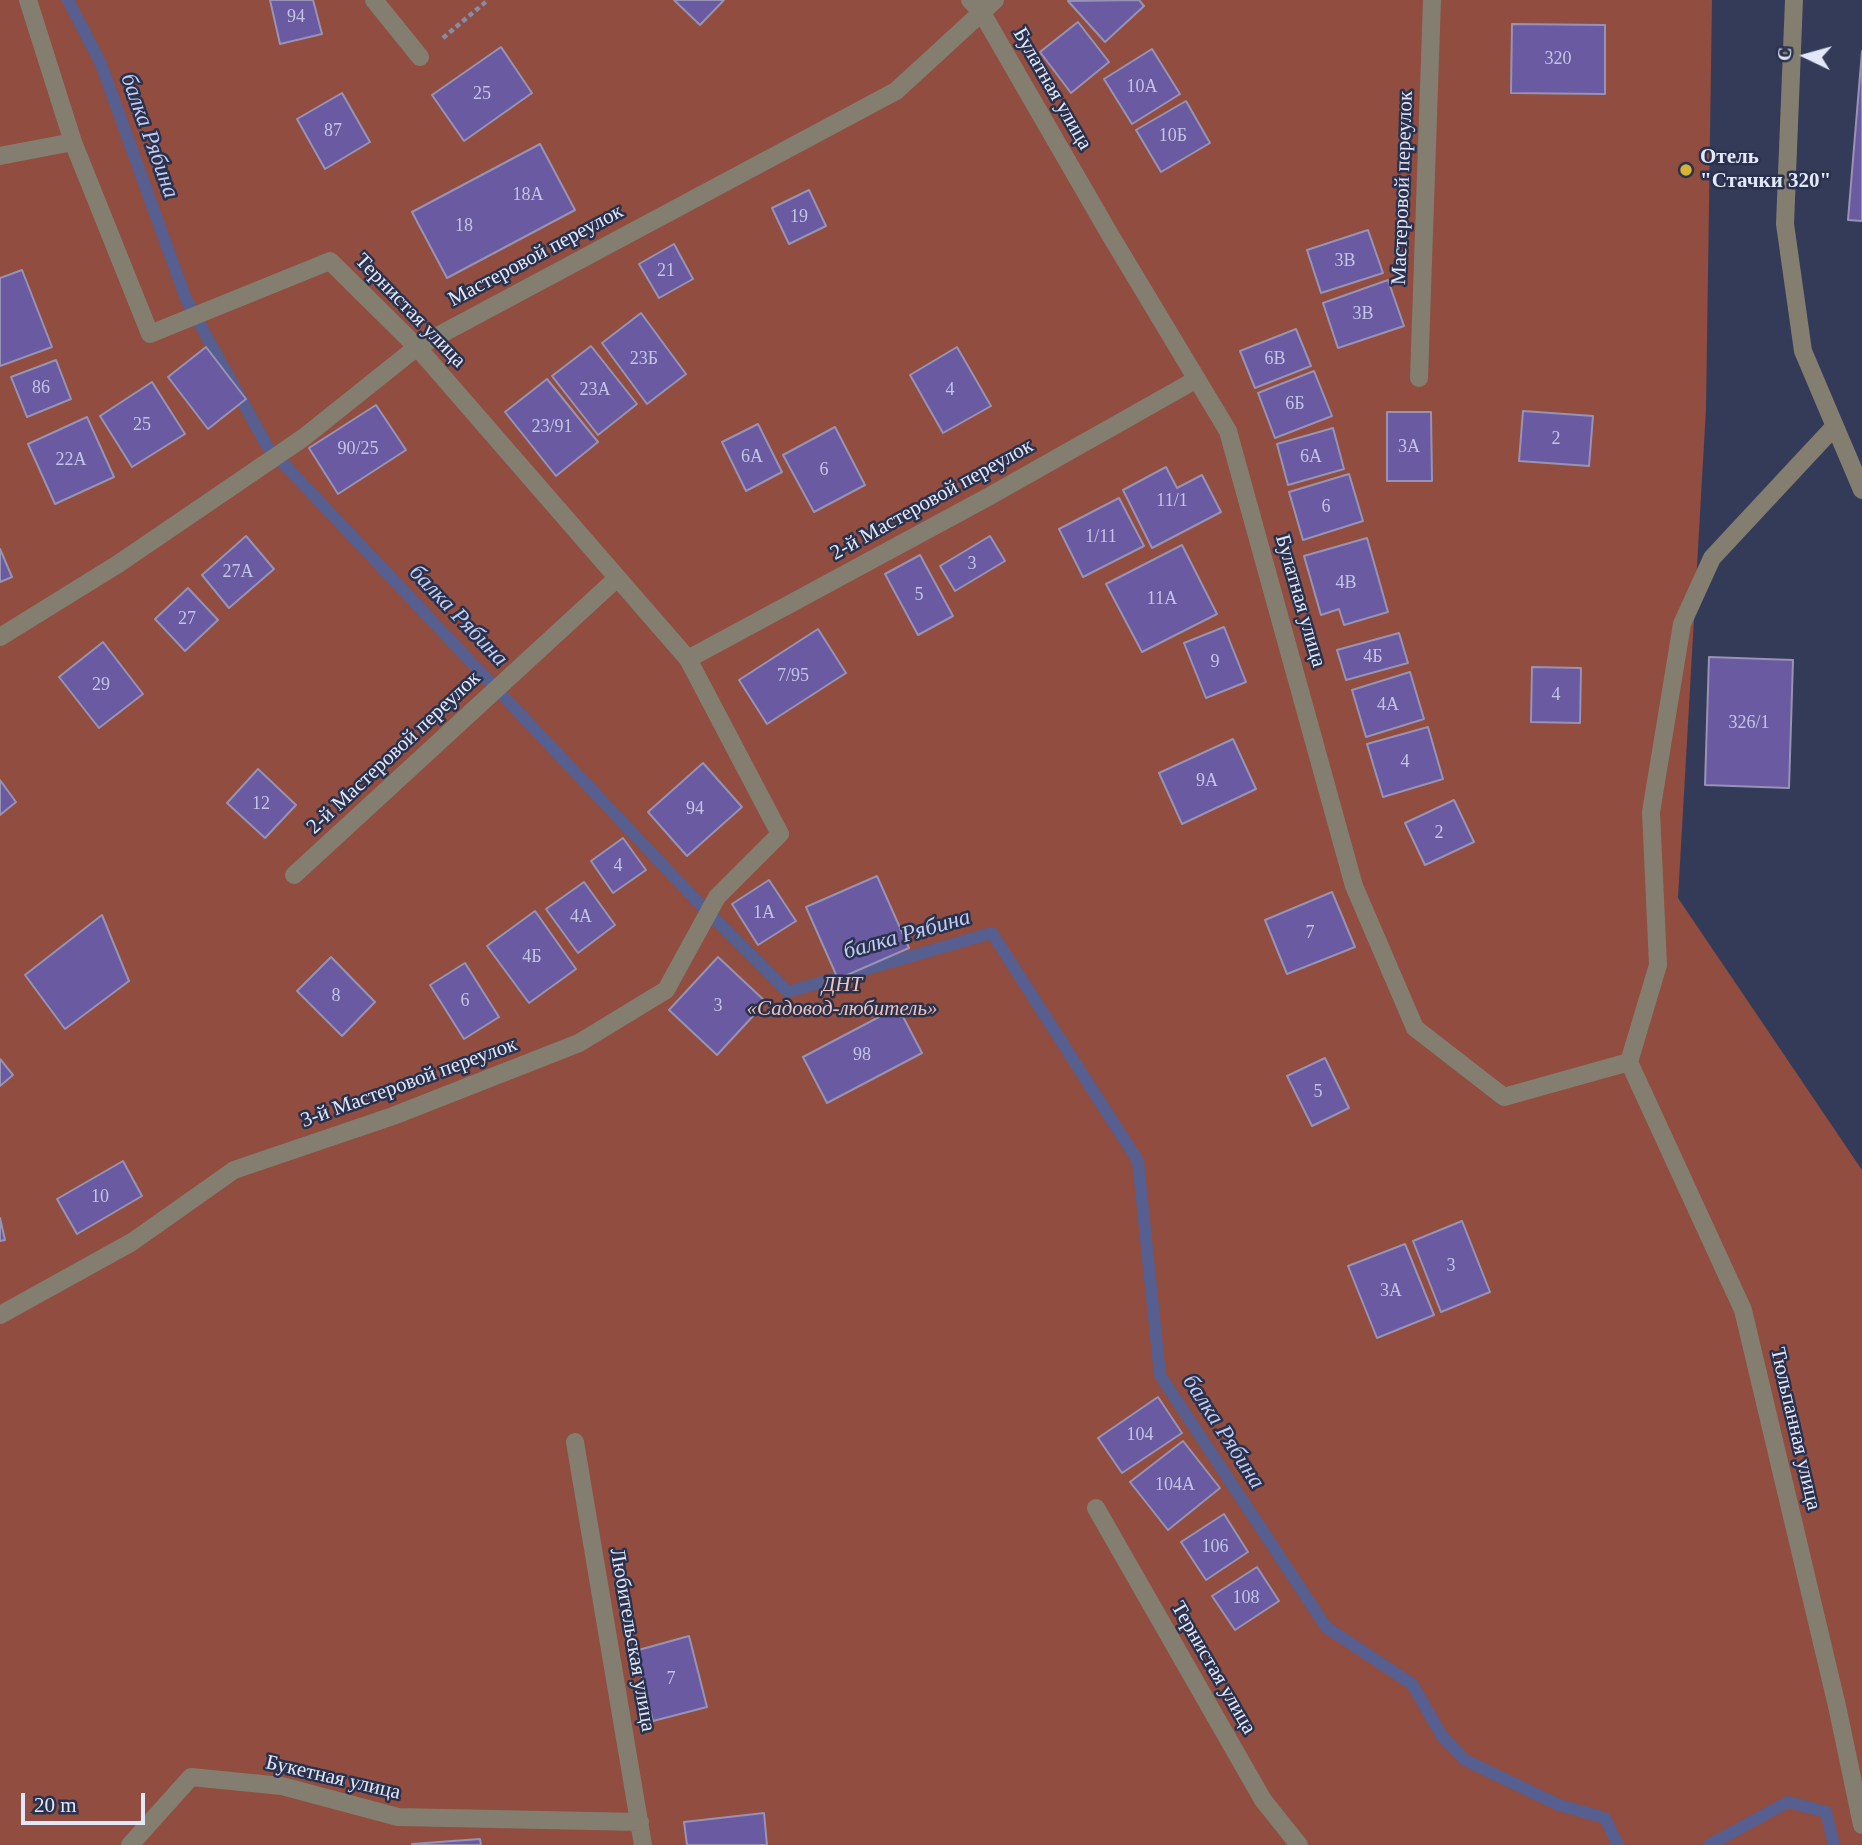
<!DOCTYPE html>
<meta charset="utf-8">
<style>
body{margin:0}
#map{position:relative;width:1862px;height:1845px;overflow:hidden;background:#343b58;font-family:Georgia,serif}
canvas{display:block}
.north{position:absolute;left:1771px;top:21px;width:70px;height:70px;-webkit-text-stroke:5px #2a314c;paint-order:stroke;rotate:275deg;font-size:19px;font-weight:700;line-height:28px;text-align:center;color:#e2e8fa}
.north::after{content:'';display:block;margin:auto;width:24px;height:32px;background:#e2e8fa;clip-path:polygon(50% 0,100% 100%,50% 72%,0 100%)}
.scale{position:absolute;left:21px;top:1793px;width:124px;height:32px;box-sizing:border-box;border:4px solid #e2e8fa;border-top:0;padding-left:9px;font-size:21px;line-height:24px;white-space:nowrap;color:#e2e8fa;-webkit-text-stroke:5px #2a314c;paint-order:stroke}
</style>
<div id="map">
<canvas width="1862" height="1845"></canvas>
<div class="north">С</div>
<div class="scale">20 m</div>
</div>
<script>
const context = document.querySelector('canvas').getContext('2d');
context.lineJoin = 'round';
function fill(path, color) {
  context.fillStyle = color;
  context.fill(path, 'evenodd');
}
function trace(path, color, width, dash) {
  context.strokeStyle = color;
  context.lineWidth = width;
  context.lineCap = dash ? 'butt' : 'round';
  context.setLineDash(dash || []);
  context.stroke(path);
}
function drawText(font, color, halo, rows, align = 'center') {
  context.font = font + ' Georgia,serif';
  context.lineWidth = 5;
  context.setLineDash([]);
  context.textBaseline = 'middle';
  context.strokeStyle = halo;
  context.fillStyle = color;
  for (const [text, x, y, turn = 0] of rows) {
    context.save();
    context.translate(x, y);
    context.rotate((+turn || 0) * Math.PI / 180);
    context.textAlign = isNaN(turn) ? turn : align;
    if (halo) context.strokeText(text, 0, 0);
    context.fillText(text, 0, 0);
    context.restore();
  }
}
fill(new Path2D(`
 M0,0H1712L1706,409L1678,898L1862,1170V1845H0Z`), '#904d40');
trace(new Path2D(`
 M68,0L101,64L186,299L267,446L694,898L788,992L992,933L1138,1161L1160,1375L1326,1627L1412,1684L1442,1736L1465,1760L1559,1805L1605,1818L1618,1845
 M1709,1845L1788,1802L1826,1812L1834,1845`), '#575f90', 12);
const building = new Path2D(`
 M270,0H313L322,34L280,44Z
 M674,0H724L700,25Z
 M1139,0L1144,6L1105,42L1068,1Z
 M1078,22L1109,62L1071,93L1040,52Z
 M1512,24L1605,25V94L1511,93Z
 M501,47L532,93L464,141L432,95Z
 M1152,49L1180,94L1132,124L1104,79Z
 M1862,51V221L1848,220Z
 M342,93L370,142L325,169L297,119Z
 M1186,101L1210,143L1161,172L1136,130Z
 M540,144L575,210L447,278L412,212Z
 M809,190L826,226L789,244L772,208Z
 M1368,230L1383,273L1321,293L1307,250Z
 M674,244L693,279L659,298L639,264Z
 M22,270L52,347L0,366V278Z
 M1388,280L1404,326L1338,348L1323,303Z
 M641,313L686,374L647,404L602,343Z
 M1296,329L1311,366L1255,388L1240,351Z
 M591,346L637,404L598,435L552,376Z
 M206,347L246,399L208,429L168,377Z
 M957,347L991,406L943,433L910,375Z
 M56,360L71,399L27,417L11,377Z
 M1314,371L1332,416L1275,438L1258,393Z
 M547,379L598,442L556,476L505,412Z
 M152,382L185,434L132,467L100,416Z
 M376,405L406,450L338,494L309,448Z
 M1523,411L1593,416L1589,466L1519,461Z
 M1387,412H1431L1432,481H1387Z
 M87,417L114,477L55,504L28,444Z
 M758,424L782,472L746,491L722,442Z
 M835,427L865,485L814,512L783,455Z
 M1333,428L1344,469L1288,485L1277,444Z
 M1166,467L1177,488L1202,475L1221,512L1152,548L1123,490Z
 M1349,474L1363,521L1303,540L1289,492Z
 M1119,498L1144,546L1083,577L1059,529Z
 M246,536L274,569L229,608L202,575Z
 M990,536L1005,561L955,591L940,566Z
 M1367,538L1388,612L1344,625L1339,609L1321,615L1304,556Z
 M1182,545L1217,614L1142,652L1106,584Z
 M0,549L12,577L0,582Z
 M920,555L953,616L918,635L885,574Z
 M188,588L218,620L185,651L155,619Z
 M1224,627L1246,682L1206,698L1184,643Z
 M818,629L846,673L767,724L739,680Z
 M1399,633L1408,663L1346,680L1337,650Z
 M103,642L143,694L99,728L59,677Z
 M1709,657L1793,660L1789,788L1705,785Z
 M1532,667L1581,668L1580,723L1531,722Z
 M1410,672L1424,719L1366,737L1352,690Z
 M1428,727L1443,779L1383,797L1367,744Z
 M1233,739L1256,789L1182,824L1159,773Z
 M703,763L742,807L687,856L648,812Z
 M258,769L296,805L265,838L227,803Z
 M0,780L16,802L0,815Z
 M1454,800L1474,842L1425,865L1405,823Z
 M623,838L646,870L613,893L591,861Z
 M877,876L909,948L838,979L806,907Z
 M769,880L796,921L758,945L732,904Z
 M584,882L615,925L578,953L546,909Z
 M1332,892L1355,947L1287,974L1265,920Z
 M535,911L576,969L529,1003L487,946Z
 M102,915L129,981L65,1029L25,975Z
 M331,957L375,1002L342,1036L297,991Z
 M718,957L766,1002L717,1055L669,1010Z
 M465,963L499,1017L464,1039L430,985Z
 M898,1007L922,1053L827,1103L803,1057Z
 M1325,1058L1349,1108L1312,1126L1287,1076Z
 M0,1059L13,1075L0,1086Z
 M123,1161L142,1196L77,1234L57,1199Z
 M0,1218L5,1240L0,1241Z
 M1462,1221L1490,1292L1441,1312L1413,1241Z
 M1405,1244L1434,1315L1377,1338L1348,1266Z
 M1158,1397L1182,1433L1122,1473L1098,1438Z
 M1183,1441L1220,1488L1168,1530L1130,1482Z
 M1224,1514L1248,1552L1206,1580L1181,1542Z
 M1257,1567L1279,1601L1235,1630L1212,1596Z
 M689,1636L707,1707L653,1721L635,1651Z
 M764,1813L767,1845H687L684,1822Z
 M480,1839L481,1845H412V1844Z`);
fill(building, '#695aa1');
trace(building, '#9893b5', 2);
trace(new Path2D(`
 M443,38L488,0`), '#858ca4', 4.5, [5, 3.5]);
trace(new Path2D(`
 M374,0L420,57
 M970,0L982,13L1109,233L1228,431L1354,886L1415,1028L1504,1097L1629,1062
 M1794,0L1785,224L1803,351L1862,490
 M0,156L73,142
 M1419,378L1432,0
 M0,637L118,564L303,438L417,347L896,91L995,0
 M688,659L988,497L1197,379
 M294,875L617,578
 M1629,1062L1743,1310L1837,1706L1862,1825
 M1629,1062L1658,965L1651,812L1682,624L1712,558L1835,426
 M0,1315L132,1242L234,1170L393,1116L579,1043L666,990L717,897L780,834L688,659L417,347L330,261L150,334L73,142L28,0
 M575,1442L643,1845
 M1096,1508L1263,1800L1299,1845
 M130,1845L191,1777L282,1786L398,1817L640,1822`), '#837e6f', 18);
for (const [x, y, r, color] of [
 [1686,170,7,"#d8b434"]
]) {
  const dot = new Path2D();
  dot.arc(x, y, r, 0, 2 * Math.PI);
  context.fillStyle = color;
  context.fill(dot);
  trace(dot, '#2a314c', 2.5);
}
drawText('18px', '#c4c4e4', null, [
 ["94",296,17],
 ["320",1558,59],
 ["10А",1142,87],
 ["25",482,94],
 ["87",333,131],
 ["10Б",1173,136],
 ["18А",528,195],
 ["19",799,217],
 ["18",464,226],
 ["3В",1345,261],
 ["21",666,271],
 ["3В",1363,314],
 ["23Б",644,359],
 ["6В",1275,359],
 ["86",41,388],
 ["23А",595,390],
 ["4",950,390],
 ["6Б",1295,404],
 ["25",142,425],
 ["23/91",552,427],
 ["2",1556,439],
 ["3А",1409,447],
 ["90/25",358,449],
 ["6А",752,457],
 ["6А",1311,457],
 ["22А",71,460],
 ["6",824,470],
 ["11/1",1172,501],
 ["6",1326,507],
 ["1/11",1101,537],
 ["3",972,564],
 ["27А",238,572],
 ["4В",1346,583],
 ["5",919,595],
 ["11А",1162,599],
 ["27",187,619],
 ["4Б",1373,657],
 ["9",1215,662],
 ["7/95",793,676],
 ["29",101,685],
 ["4",1556,695],
 ["4А",1388,705],
 ["326/1",1749,723],
 ["4",1405,762],
 ["9А",1207,781],
 ["12",261,804],
 ["94",695,809],
 ["2",1439,833],
 ["4",618,866],
 ["1А",764,913],
 ["4А",581,917],
 ["7",1310,933],
 ["4Б",532,957],
 ["8",336,996],
 ["6",465,1001],
 ["3",718,1006],
 ["98",862,1055],
 ["5",1318,1092],
 ["10",100,1197],
 ["3",1451,1266],
 ["3А",1391,1291],
 ["104",1140,1435],
 ["104А",1175,1485],
 ["106",1215,1547],
 ["108",1246,1598],
 ["7",671,1679]
]);
drawText('21px', '#e2e8fa', '#2a314c', [
 ["Булатная улица",1052,89,60],
 ["Мастеровой переулок",1403,188,-88],
 ["Мастеровой переулок",536,256,-28],
 ["Тернистая улица",410,311,46],
 ["2-й Мастеровой переулок",932,500,-29],
 ["Булатная улица",1300,601,74],
 ["2-й Мастеровой переулок",394,753,-43],
 ["3-й Мастеровой переулок",409,1083,-20],
 ["Тюльпанная улица",1795,1429,77],
 ["Любительская улица",632,1640,80],
 ["Тернистая улица",1213,1668,60],
 ["Букетная улица",333,1778,13]
]);
drawText('bold 21px', '#e2e8fa', '#2a314c', [
 ["Отель",1700,158],
 ["\"Стачки 320\"",1700,182]
], 'left');
drawText('italic 21px', '#f1c2b8', '#2a314c', [
 ["ДНТ",842,985],
 ["«Садовод-любитель»",842,1009]
]);
drawText('italic 23px', '#c0ccf3', '#2a314c', [
 ["балка Рябина",149,136,70],
 ["балка Рябина",458,616,46],
 ["балка Рябина",907,935,-16],
 ["балка Рябина",1223,1432,57]
]);
</script>
